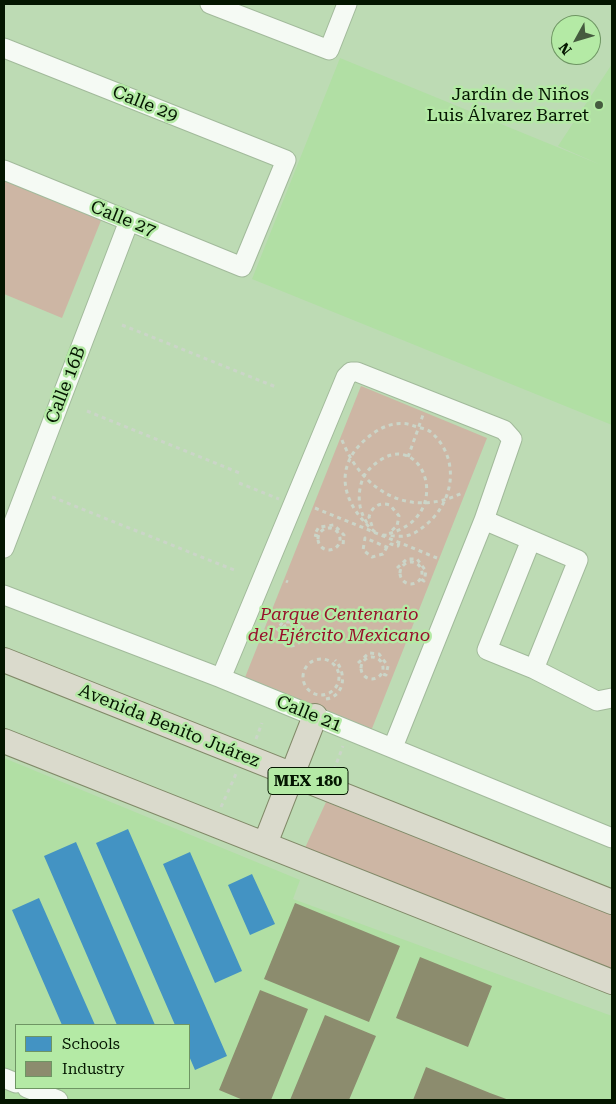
<!DOCTYPE html>
<meta charset="utf-8">
<style>
body{margin:0}
#map{position:relative;width:616px;height:1104px;overflow:hidden;background:#bddbb4;font-family:"Roboto Serif",serif}
canvas{display:block}
.frame{position:absolute;inset:0;border:5px solid #041600;pointer-events:none}
.legend{position:absolute;left:15px;top:1024px;width:175px;height:65px;box-sizing:border-box;background:#b4eaa5;border:1px solid #6e9563;margin:0;padding:6px 9px;list-style:none;font-size:15px;color:#041600}
.legend li{display:flex;align-items:center;gap:10px;height:25px}
.legend b{width:25px;border:1px solid #6e9563}
.north{position:absolute;left:551px;top:15px;width:50px;height:50px;box-sizing:border-box;background:#b4eaa5;border:1px solid #6e9563;border-radius:50%;rotate:231deg;font-size:14px;font-weight:700;line-height:20px;text-align:center;color:#041600}
.north::after{content:'';display:block;margin:auto;width:18px;height:22px;background:#455b3f;clip-path:polygon(50% 0,100% 100%,50% 72%,0 100%)}
</style>
<div id="map">
<canvas width="616" height="1104"></canvas>
<div class="frame"></div>
<ul class="legend">
<li><b style="height:14px;background:#4393c3"></b>Schools</li>
<li><b style="height:14px;background:#8c8c6e"></b>Industry</li>
</ul>
<div class="north">N</div>
</div>
<script>
const context = document.querySelector('canvas').getContext('2d');
context.lineJoin = 'round';
function fill(path, color) {
  context.fillStyle = color;
  context.fill(path, 'evenodd');
}
function trace(path, color, width, dash) {
  context.strokeStyle = color;
  context.lineWidth = width;
  context.lineCap = dash ? 'butt' : 'round';
  context.setLineDash(dash || []);
  context.stroke(path);
}
function drawText(font, color, halo, rows, align = 'center') {
  context.font = font + ' "Roboto Serif",serif';
  context.lineWidth = 5;
  context.setLineDash([]);
  context.textBaseline = 'middle';
  context.strokeStyle = halo;
  context.fillStyle = color;
  for (const [text, x, y, turn = 0] of rows) {
    context.save();
    context.translate(x, y);
    context.rotate((+turn || 0) * Math.PI / 180);
    context.textAlign = isNaN(turn) ? turn : align;
    if (halo) context.strokeText(text, 0, 0);
    context.fillText(text, 0, 0);
    context.restore();
  }
}
fill(new Path2D(`
 M340,58L601,165L558,146L612,64V425L252,279Z
 M4,758L300,880L293,899L612,1016V1100H4ZM16,1025H189V1088H16Z`), '#b1dfa4');
fill(new Path2D(`
 M4,178L102,218L62,318L4,294Z
 M361,386L487,438L371,731L244,680Z
 M326,802L612,915V970L305,848Z`), '#cdb6a4');
fill(new Path2D(`
 M128,829L227,1056L195,1070L189,1056V1025H175L96,843Z
 M76,842L155,1025H117L44,856Z
 M190,852L242,971L215,983L163,864Z
 M252,874L275,924L250,935L228,885Z
 M39,898L95,1025H62L12,910Z`), '#4393c3');
fill(new Path2D(`
 M295,903L400,946L369,1022L264,979Z
 M420,957L492,986L468,1047L396,1018Z
 M260,990L308,1009L271,1100H243L219,1090Z
 M325,1015L376,1036L349,1100H290Z
 M426,1067L490,1093L509,1100H413Z`), '#8c8c6e');
const minor = new Path2D(`
 M210,4L329,50L347,4
 M4,48L286,160L242,267L4,170
 M484,520L531,540L487,650L534,669L578,560L531,540
 M4,548L129,221
 M4,595L221,678L612,838
 M534,669L597,701L612,698
 M221,678L346,377L351,372H357L504,430L512,439L484,520L393,747
 M4,1078L16,1083
 M27,1088L58,1100`);
const major = new Path2D(`
 M4,660L612,902
 M4,741L612,982
 M265,844L315,716`);
trace(minor, '#a2ba9b', 21);
trace(major, '#818968', 26);
trace(new Path2D(`
 M122,325L276,387
 M87,411L242,474
 M342,440C362,491 409,519 462,493
 M408,457L423,415
 M239,483L279,499
 M52,497L234,570
 M315,508L437,558
 M367,523C358,509 357,494 363,478C367,470 374,464 382,459C425,433 454,518 387,534
 M372,526L369,517C372,506 380,502 390,505L399,516L397,526L390,532
 M318 539a11 11 0 1 1 22 0a11 11 0 1 1-22 0Z
 M375,532C344,506 331,469 366,439C379,427 398,419 414,426C420,428 428,429 432,433C460,459 454,500 428,523C421,529 414,535 405,536C398,537 389,535 382,535
 M318,536L314,535L319,527L334,525L344,535L343,545
 M387,547L383,554L372,557L363,550L365,538L389,548L391,544L398,546L399,543
 M400 573a11 11 0 1 1 22 0a11 11 0 1 1-22 0Z
 M397,568L407,559H417L426,571L424,581L421,579
 M286,581L288,582
 M280 635a11 11 0 1 1 22 0a11 11 0 1 1-22 0Z
 M280,631L277,629L283,622H297L304,629V643
 M361 668a11 11 0 1 1 22 0a11 11 0 1 1-22 0Z
 M303 677a18 18 0 1 1 36 0a18 18 0 1 1-36 0Z
 M358,663L369,653L379,654L388,666L386,675L382,674
 M326,699C345,696 347,673 335,660
 M256,739L262,723
 M334,770L343,746
 M221,807L236,774`), '#cbd5c8', 3, [4, 4]);
trace(minor, '#f5faf4', 19);
trace(major, '#dadacc', 24);
for (const [x, y, r, color] of [
 [599,105,5,"#455b3f"]
]) {
  const dot = new Path2D();
  dot.arc(x, y, r, 0, 2 * Math.PI);
  context.fillStyle = color;
  context.fill(dot);
  trace(dot, '#b4eaa5', 2);
}
for (const [x, y, w] of [
 [308,781,80]
]) {
  const box = new Path2D();
  box.roundRect(x - w / 2, y - 13.5, w, 27, 4);
  context.fillStyle = '#b4eaa5';
  context.fill(box);
  trace(box, '#041600', 1);
}
drawText('bold 16px', '#041600', null, [
 ["MEX 180",308,781]
]);
drawText('18px', '#041600', '#b4eaa5', [
 ["Jardín de Niños",589,95],
 ["Luis Álvarez Barret",589,116]
], 'right');
drawText('18px', '#041600', '#b4eaa5', [
 ["Calle 29",145,104,22],
 ["Calle 27",123,219,22],
 ["Calle 16B",66,385,-69],
 ["Calle 21",309,714,22],
 ["Avenida Benito Juárez",169,726,22]
]);
drawText('italic 18px', '#98112b', '#b4eaa5', [
 ["Parque Centenario",339,615],
 ["del Ejército Mexicano",339,636]
]);
</script>
